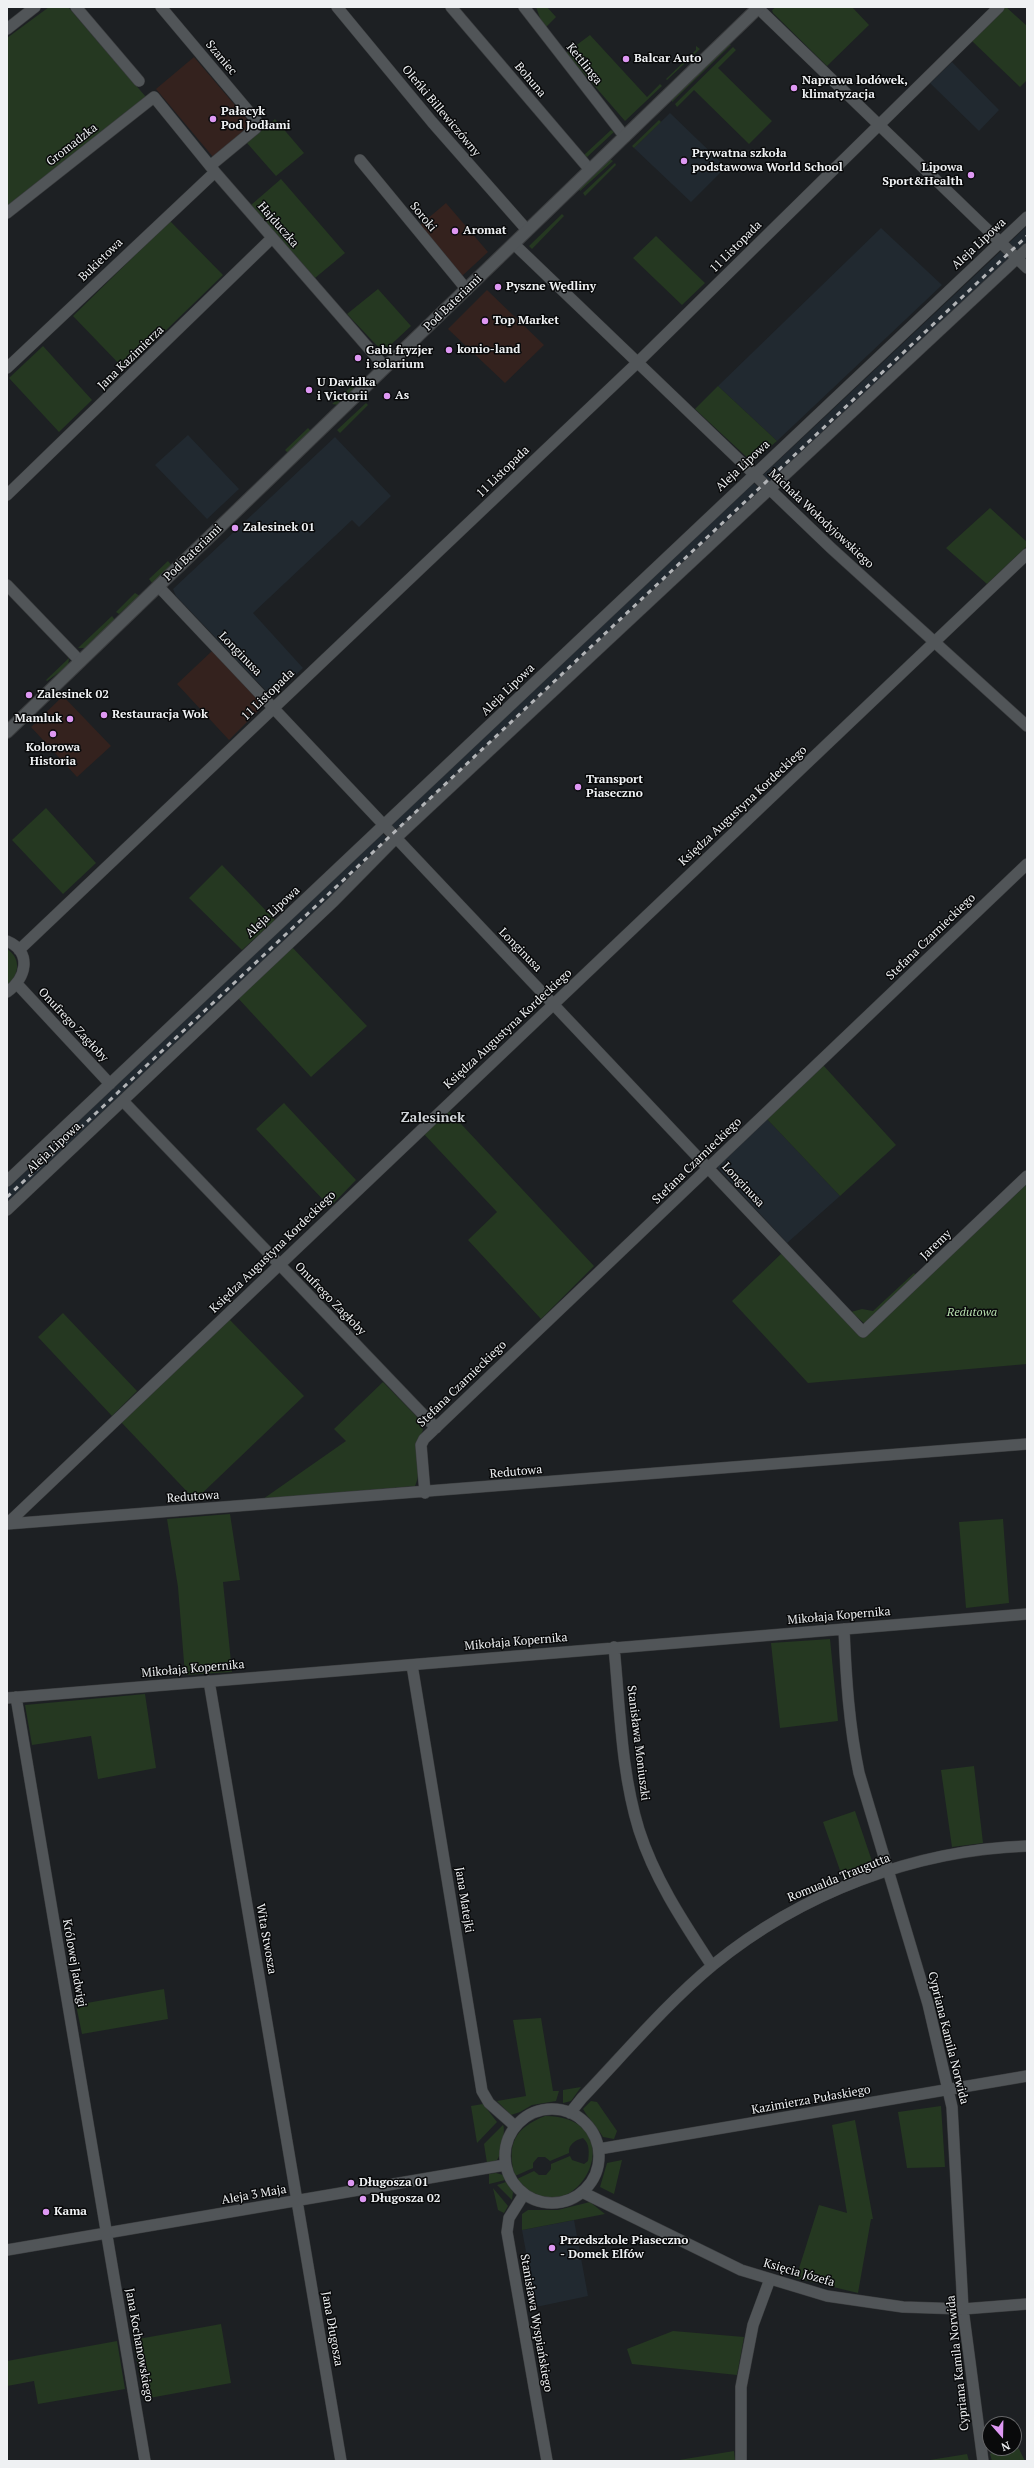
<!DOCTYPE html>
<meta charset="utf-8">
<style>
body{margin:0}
#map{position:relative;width:1034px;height:2468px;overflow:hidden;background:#1d2023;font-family:"PT Serif",serif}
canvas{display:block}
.frame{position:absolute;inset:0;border:8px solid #eff1f3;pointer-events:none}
.north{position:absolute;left:982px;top:2416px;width:40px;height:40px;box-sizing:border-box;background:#090a0b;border:1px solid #656668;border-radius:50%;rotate:160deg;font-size:11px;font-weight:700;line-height:16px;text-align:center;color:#eff1f3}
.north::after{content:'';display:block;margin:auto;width:14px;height:18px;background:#de98f3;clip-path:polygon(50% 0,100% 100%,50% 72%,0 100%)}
</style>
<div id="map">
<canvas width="1034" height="2468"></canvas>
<div class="frame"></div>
<div class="north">N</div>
</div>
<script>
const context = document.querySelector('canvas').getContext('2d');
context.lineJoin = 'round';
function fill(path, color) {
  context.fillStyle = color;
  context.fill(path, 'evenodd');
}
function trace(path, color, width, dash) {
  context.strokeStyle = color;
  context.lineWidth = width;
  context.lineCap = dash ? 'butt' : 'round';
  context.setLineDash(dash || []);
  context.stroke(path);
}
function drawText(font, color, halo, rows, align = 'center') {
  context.font = font + ' "PT Serif",serif';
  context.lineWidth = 3;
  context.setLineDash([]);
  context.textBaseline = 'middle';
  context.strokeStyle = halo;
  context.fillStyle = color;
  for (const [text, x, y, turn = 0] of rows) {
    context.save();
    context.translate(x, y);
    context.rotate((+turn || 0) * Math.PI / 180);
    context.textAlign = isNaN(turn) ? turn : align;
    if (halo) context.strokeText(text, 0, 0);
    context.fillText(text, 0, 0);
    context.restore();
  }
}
fill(new Path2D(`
 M194,57L251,124L213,157L156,89Z
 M446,203L488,252L462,276L419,226Z
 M487,290L544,345L505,383L448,329Z
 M212,651L264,705L229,740L177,684Z
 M63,696L111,746L77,777L31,727Z`), '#34221e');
fill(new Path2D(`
 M952,62L999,110L979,131L930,83Z
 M670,113L726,167L691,202L634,148Z
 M1027,226V241L1018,250L1009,243Z
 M881,228L942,285L777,441L718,386Z
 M1001,251L1010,260L773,485L763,475Z
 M188,435L239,489L207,519L155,465Z
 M335,437L391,496L359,527L352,520L253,613L303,668L272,697L176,596L173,589Z
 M754,483L764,493L398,833L390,825Z
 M382,833L390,841L7,1205V1187Z
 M767,1119L840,1196L787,1243L716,1166Z
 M574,2220L588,2296L536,2307L522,2230Z`), '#212930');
fill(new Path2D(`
 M49,7H68L146,97L7,207V38Z
 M536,7H547L556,17L544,29Z
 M776,7H852L869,25L827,66L773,13L772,10Z
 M1006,7L1027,26V80L1020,87L972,41Z
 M590,35L647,97L660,84L662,86L625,121L566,53Z
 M729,44L731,45L672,102V100Z
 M696,46L700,49L667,80L666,79L696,50Z
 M733,47L736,50L718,68L772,121L749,144L694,90L677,107L675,104Z
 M275,119L304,153L276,176L247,143Z
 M659,120L661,122L634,148L632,146Z
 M611,130L614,132L587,157L584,155Z
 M610,159L613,161L580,191L579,189Z
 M615,163L616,165L585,196L583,193Z
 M281,179L345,253L315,278L251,205Z
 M562,214L564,216L532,249L529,246Z
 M170,221L223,275L125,370L73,316Z
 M656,236L705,283L682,305L633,258Z
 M378,289L411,326L383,352L347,314Z
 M43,346L92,400L59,432L9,378Z
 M352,386L354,389L338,405L332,404Z
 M718,386L777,441L752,462L695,409Z
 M366,403L368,405L340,433L337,430Z
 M308,428L311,431L288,453L285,450Z
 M990,508L1027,542V546L987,584L946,548Z
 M168,561L172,566L152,583L149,579Z
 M135,593L140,596L119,614L116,612Z
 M112,616L115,620L86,648H78Z
 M69,658L68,666L47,681L46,680Z
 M46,808L96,863L63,894L12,840Z
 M222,865L275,920L242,950L189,898Z
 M291,946L367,1026L311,1077L237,997Z
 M7,949C21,958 20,975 7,985Z
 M823,1065L896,1145L840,1196L767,1119Z
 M284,1103L356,1180L330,1207L256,1129Z
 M448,1110L594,1266L541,1319L468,1240L497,1212L423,1133Z
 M1027,1184V1364L808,1383L732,1301L783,1252L864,1337Z
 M914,1273L917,1276L865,1324L851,1312L862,1309L873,1311Z
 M63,1313L137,1391L112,1416L38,1337Z
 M229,1319L304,1396L195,1500L121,1422Z
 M383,1382L416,1416L423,1430C414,1451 423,1469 415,1486L263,1499L346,1441L334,1429Z
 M230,1514L240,1580L223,1582L232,1672L185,1675L178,1587L167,1519Z
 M1003,1519L1009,1603L966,1608L959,1522Z
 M830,1639L838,1721L780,1728L771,1643Z
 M145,1694L156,1768L98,1779L91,1736L32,1745L25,1705Z
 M974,1766L983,1843L952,1847L941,1770Z
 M855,1811L874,1867L843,1879L823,1822Z
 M164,1989L168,2019L82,2034L76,2005Z
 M541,2018L553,2091H559L556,2101L532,2105L520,2112L511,2115L497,2101L526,2096L513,2020Z
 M581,2087L571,2101L563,2103V2090Z
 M591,2101L597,2102L617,2131L614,2139L603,2137C598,2128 586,2115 583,2109Z
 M483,2104L497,2122L477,2143L471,2106Z
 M941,2106L945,2167L907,2168L898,2112Z
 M545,2116C641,2117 572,2246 517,2179L534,2171L539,2175H546L551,2169V2164L570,2156L572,2160L584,2164L588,2161C589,2153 590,2144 583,2138C575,2140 568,2145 569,2153L550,2161L545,2157H538L533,2163V2168L515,2176C506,2144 515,2128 545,2116Z
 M855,2120L873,2219H871L858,2293L796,2278L819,2205L847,2213L832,2125Z
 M503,2125C506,2129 501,2156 497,2160C494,2162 490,2162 487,2163L484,2144Z
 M622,2160L614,2194L600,2187L607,2163Z
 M496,2173L503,2175L505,2180L489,2184V2174Z
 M506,2182L513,2192L512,2200L497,2185Z
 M493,2188L508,2206L504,2213L498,2210Z
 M590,2202L605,2214L522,2230V2214L528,2210H558Z
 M221,2324L231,2383L144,2399L133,2340Z
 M673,2331L744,2337L737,2375L632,2364L627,2349Z
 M117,2341L125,2389L38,2404L34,2381L7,2386V2361Z
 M1014,2445L1019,2449L1025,2461H992L990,2454L1000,2448H1014Z
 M734,2451L735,2461H673Z
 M967,2454L969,2461H924Z`), '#253821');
const street = new Path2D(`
 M76,7L139,81
 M161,7L256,120V128L210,166
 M337,7L432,122L527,230
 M451,7L590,170
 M524,7L625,137
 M758,8L1027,268
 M7,29L35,7
 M360,160L467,290
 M7,213L154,97L215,172L385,367
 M514,244L831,548L1027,726
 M7,368L215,172
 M7,495L272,238
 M7,585L80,661
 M158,586L863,1332L1027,1176
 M7,941C33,952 26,979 7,992
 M19,950L638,362L999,7
 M18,985L110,1084
 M123,1101L436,1428
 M7,1181L1027,217
 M7,1210L333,902L397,837L1027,249
 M425,1493L421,1445L424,1439L1027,864
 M7,1524L1027,554
 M7,1524L1027,1444
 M844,1629C846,1678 849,1725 859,1773L928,2004L952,2107L963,2309L983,2461
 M614,1647C620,1708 621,1772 639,1830C655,1880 684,1923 712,1966
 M412,1665L482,2091L489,2103L515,2126
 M209,1681L341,2461
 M16,1697L145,2461
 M7,1698L1027,1614
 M505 2156a47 47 0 1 1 94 0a47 47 0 1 1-94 0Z
 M570,2113L582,2098C625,2053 666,2004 713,1965C801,1893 914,1850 1027,1846
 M599,2149L1027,2076
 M582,2192L741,2270L827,2296L903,2307L963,2309L1027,2304
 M524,2194L509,2218L507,2232L547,2461
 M7,2250L505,2165
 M741,2461V2387L753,2325L770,2279`);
const secondary = new Path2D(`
 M7,732L759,7`);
trace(street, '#3b3d3f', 12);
trace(secondary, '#3b3d3f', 14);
trace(street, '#515558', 11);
trace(secondary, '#515558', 12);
trace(new Path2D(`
 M7,1197L1027,236`), '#b2b4b7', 3, [5, 5]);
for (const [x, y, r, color] of [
 [626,59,4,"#de98f3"],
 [794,88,4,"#de98f3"],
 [213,119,4,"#de98f3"],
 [684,161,4,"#de98f3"],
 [971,175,4,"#de98f3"],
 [455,231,4,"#de98f3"],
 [498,287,4,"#de98f3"],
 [485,321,4,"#de98f3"],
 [449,350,4,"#de98f3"],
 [358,358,4,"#de98f3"],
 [309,390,4,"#de98f3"],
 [387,396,4,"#de98f3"],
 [235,528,4,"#de98f3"],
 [29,695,4,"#de98f3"],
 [104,715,4,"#de98f3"],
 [70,719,4,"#de98f3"],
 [53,734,4,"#de98f3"],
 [578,787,4,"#de98f3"],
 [351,2183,4,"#de98f3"],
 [363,2199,4,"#de98f3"],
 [46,2212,4,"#de98f3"],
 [552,2248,4,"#de98f3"]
]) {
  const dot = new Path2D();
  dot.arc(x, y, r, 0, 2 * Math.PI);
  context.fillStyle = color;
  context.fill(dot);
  trace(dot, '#090a0b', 1.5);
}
drawText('12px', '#eff1f3', '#090a0b', [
 ["Szaniec",221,58,50],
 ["Kettlinga",584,64,51],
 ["Bohuna",530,80,50],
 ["Oleńki Billewiczówny",441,111,50],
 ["Gromadzka",72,145,-38],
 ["Soroki",423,217,50],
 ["Hajduczka",278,225,49],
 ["Aleja Lipowa",979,244,-43],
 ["11 Listopada",736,247,-45],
 ["Bukietowa",101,260,-44],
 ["Pod Bateriami",453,303,-44],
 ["Jana Kazimierza",131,358,-44],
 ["Aleja Lipowa",743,466,-43],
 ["11 Listopada",503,472,-44],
 ["Michała Wołodyjowskiego",821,519,43],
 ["Pod Bateriami",193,553,-44],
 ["Longinusa",240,654,46],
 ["Aleja Lipowa",508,690,-44],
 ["11 Listopada",268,695,-44],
 ["Księdza Augustyna Kordeckiego",743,806,-43],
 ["Aleja Lipowa",273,912,-43],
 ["Stefana Czarnieckiego",931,937,-44],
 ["Longinusa",520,950,46],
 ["Onufrego Zagłoby",73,1025,47],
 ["Księdza Augustyna Kordeckiego",508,1029,-43],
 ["Aleja Lipowa",54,1148,-43],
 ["Stefana Czarnieckiego",697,1161,-44],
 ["Longinusa",743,1185,47],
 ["Jaremy",936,1245,-44],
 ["Księdza Augustyna Kordeckiego",273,1252,-44],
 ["Onufrego Zagłoby",330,1299,46],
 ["Stefana Czarnieckiego",462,1384,-44],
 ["Redutowa",516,1472,-5],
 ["Redutowa",193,1497,-4],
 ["Mikołaja Kopernika",839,1616,-5],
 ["Mikołaja Kopernika",516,1642,-5],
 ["Mikołaja Kopernika",193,1669,-5],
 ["Stanisława Moniuszki",638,1743,83],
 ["Romualda Traugutta",839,1878,-22],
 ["Jana Matejki",464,1900,81],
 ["Wita Stwosza",266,1939,80],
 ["Królowej Jadwigi",74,1963,80],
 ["Cypriana Kamila Norwida",948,2038,76],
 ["Kazimierza Pułaskiego",811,2100,-10],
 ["Aleja 3 Maja",254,2195,-10],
 ["Księcia Józefa",799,2273,16],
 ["Stanisława Wyspiańskiego",536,2323,80],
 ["Jana Długosza",332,2329,80],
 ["Jana Kochanowskiego",139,2345,80],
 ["Cypriana Kamila Norwida",958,2363,-96]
]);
drawText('bold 12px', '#eff1f3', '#090a0b', [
 ["Balcar Auto",634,59],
 ["Naprawa lodówek,",802,81],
 ["klimatyzacja",802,95],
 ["Pałacyk",221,112],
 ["Pod Jodłami",221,126],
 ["Prywatna szkoła",692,154],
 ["podstawowa World School",692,168],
 ["Lipowa",963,168,"right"],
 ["Sport&Health",963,182,"right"],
 ["Aromat",463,231],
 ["Pyszne Wędliny",506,287],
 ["Top Market",493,321],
 ["konio-land",457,350],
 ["Gabi fryzjer",366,351],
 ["i solarium",366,365],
 ["U Davidka",317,383],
 ["i Victorii",317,397],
 ["As",395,396],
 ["Zalesinek 01",243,528],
 ["Zalesinek 02",37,695],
 ["Restauracja Wok",112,715],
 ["Mamluk",62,719,"right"],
 ["Kolorowa",53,748,"center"],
 ["Historia",53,762,"center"],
 ["Transport",586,780],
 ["Piaseczno",586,794],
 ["Długosza 01",359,2183],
 ["Długosza 02",371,2199],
 ["Kama",54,2212],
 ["Przedszkole Piaseczno",560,2241],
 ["- Domek Elfów",560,2255]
], 'left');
drawText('italic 12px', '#b7dfae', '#090a0b', [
 ["Redutowa",972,1313]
]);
drawText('bold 14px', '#d0d4d8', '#090a0b', [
 ["Zalesinek",433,1118]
]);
</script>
